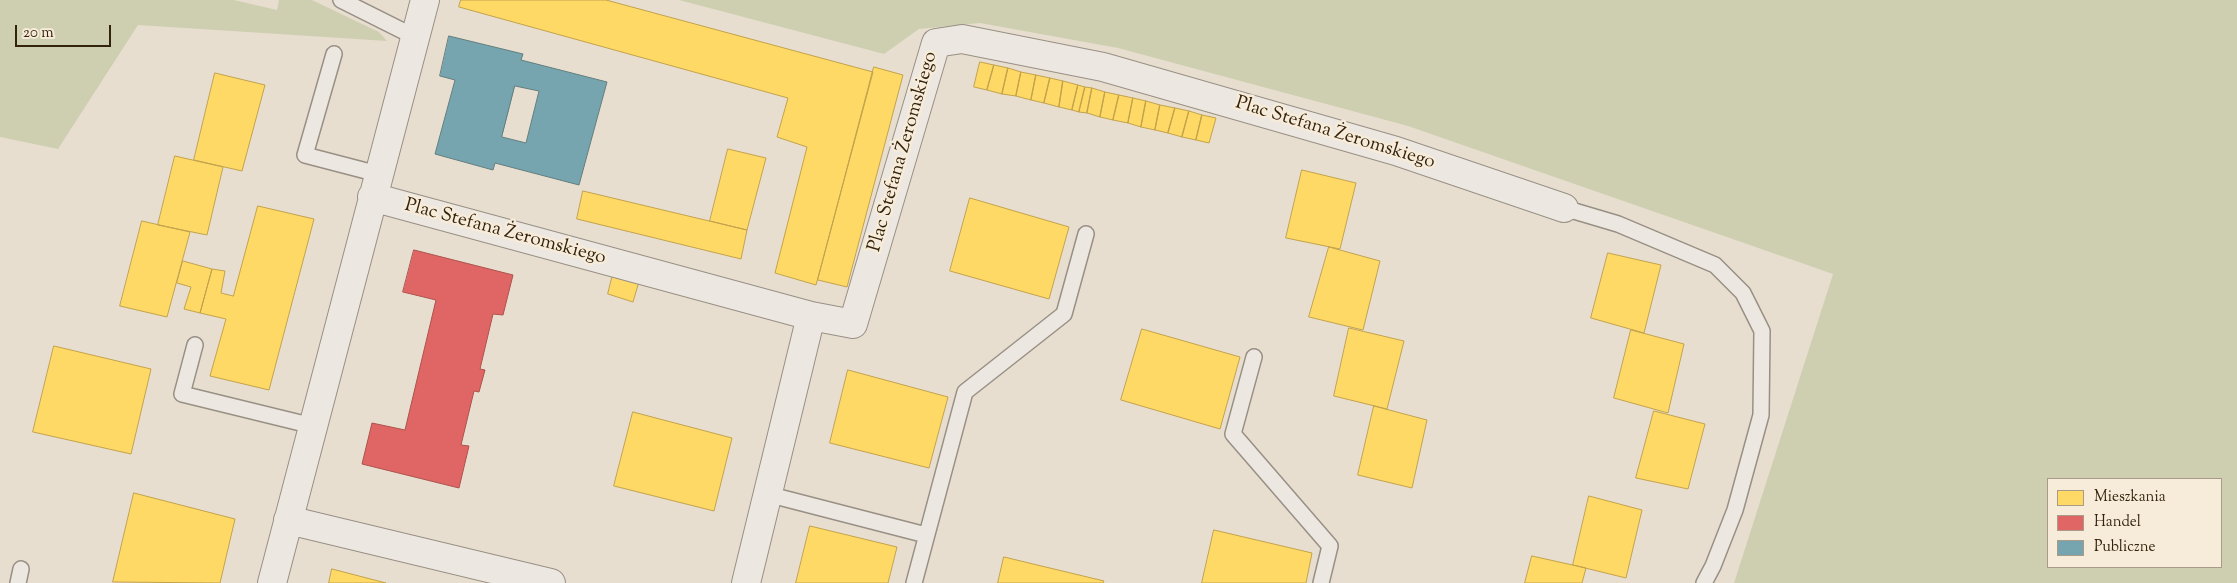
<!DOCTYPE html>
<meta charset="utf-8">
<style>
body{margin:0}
#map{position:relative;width:2237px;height:583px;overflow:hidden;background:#e8ded0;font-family:"Sorts Mill Goudy",serif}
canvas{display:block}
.legend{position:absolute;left:2047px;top:478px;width:175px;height:90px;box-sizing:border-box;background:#f7ebd9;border:1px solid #a99b87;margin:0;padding:6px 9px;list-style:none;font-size:15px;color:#33230c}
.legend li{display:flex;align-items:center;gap:10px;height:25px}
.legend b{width:25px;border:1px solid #a99b87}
.scale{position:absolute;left:15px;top:25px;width:96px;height:22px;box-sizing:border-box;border:2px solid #33230c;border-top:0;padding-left:6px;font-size:15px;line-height:18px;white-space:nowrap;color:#33230c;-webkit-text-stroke:4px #f7ebd9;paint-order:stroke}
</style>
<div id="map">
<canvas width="2237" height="583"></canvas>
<ul class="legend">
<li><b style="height:14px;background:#ffd966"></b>Mieszkania</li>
<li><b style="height:14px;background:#e06666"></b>Handel</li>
<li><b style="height:14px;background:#76a5af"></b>Publiczne</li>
</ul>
<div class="scale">20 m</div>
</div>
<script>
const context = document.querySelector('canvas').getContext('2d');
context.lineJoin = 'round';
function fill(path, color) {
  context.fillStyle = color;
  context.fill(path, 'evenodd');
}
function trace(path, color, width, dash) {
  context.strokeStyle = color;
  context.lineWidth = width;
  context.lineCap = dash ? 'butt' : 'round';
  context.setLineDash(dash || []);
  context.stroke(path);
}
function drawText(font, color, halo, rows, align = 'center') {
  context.font = font + ' "Sorts Mill Goudy",serif';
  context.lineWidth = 5;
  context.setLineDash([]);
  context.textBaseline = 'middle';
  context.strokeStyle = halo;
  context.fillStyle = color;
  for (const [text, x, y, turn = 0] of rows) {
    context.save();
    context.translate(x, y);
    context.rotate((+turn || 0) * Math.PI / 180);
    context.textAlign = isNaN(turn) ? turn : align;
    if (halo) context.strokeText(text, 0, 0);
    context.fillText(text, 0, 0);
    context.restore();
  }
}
fill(new Path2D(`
 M0,0H234L277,10L279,0H312L379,32L387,41L138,25L58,149L0,137Z
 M679,0H2237V583H1734L1833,274L1408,126L1118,48L980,23L919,29L884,54ZM2048,479H2221V567H2048Z`), '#cecfb0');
const homes = new Path2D(`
 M461,0H606L873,72L816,285L775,273L807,147L777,137L788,98L459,7Z
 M980,62L994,65L987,90L974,87Z
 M994,65L1008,68L1002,94L987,90Z
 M874,67L903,75L847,287L818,280Z
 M1008,68L1021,72L1016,96L1002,94Z
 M1021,72L1036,75L1031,100L1016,96Z
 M215,73L265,85L242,171L194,160Z
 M1036,75L1050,78L1044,103L1031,100Z
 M1050,78L1063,81L1059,107L1044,103Z
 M1063,81L1078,85L1072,110L1059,107Z
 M1078,85L1085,87L1079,112L1072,110Z
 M1085,87L1092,88L1087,113L1079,112Z
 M1092,88L1105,92L1100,117L1087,113Z
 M1105,92L1119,95L1113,120L1100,117Z
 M1119,95L1133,98L1128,123L1113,120Z
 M1133,98L1146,101L1141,127L1128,123Z
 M1146,101L1160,105L1155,130L1141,127Z
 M1160,105L1175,108L1168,133L1155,130Z
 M1175,108L1189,111L1182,137L1168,133Z
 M1189,111L1202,115L1196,140L1182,137Z
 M1202,115L1216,118L1209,143L1196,140Z
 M728,149L766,158L747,230L710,221Z
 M175,156L223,167L207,235L158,225Z
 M1302,170L1356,183L1340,249L1286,238Z
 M583,191L747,230L741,259L577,219Z
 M970,198L1069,227L1049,299L950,271Z
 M258,206L314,219L269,390L210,376L226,319L200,313L212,269L225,271L221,293L233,296Z
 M142,221L190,232L167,317L120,306Z
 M1329,247L1380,261L1363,330L1309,317Z
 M1608,253L1661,265L1644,333L1591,318Z
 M183,261L212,269L200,313L184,309L191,287L177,283Z
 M614,270L640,278L633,302L608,294Z
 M1349,328L1404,341L1387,409L1334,396Z
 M1142,329L1240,357L1220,429L1121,400Z
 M1631,330L1684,344L1668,413L1614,398Z
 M54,346L151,369L131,454L33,432Z
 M848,370L948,397L929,468L830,443Z
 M1374,406L1427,420L1412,488L1358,475Z
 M1654,411L1705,424L1688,489L1636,478Z
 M633,412L732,438L714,511L614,486Z
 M134,493L235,519L220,583L113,582Z
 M1589,496L1642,510L1626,578L1573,565Z
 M810,526L897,547L888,583H796Z
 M1214,530L1312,553L1306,583H1202Z
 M1532,556L1586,568L1582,583H1525Z
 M1004,557L1104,581L1103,583H998Z
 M332,569L386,583H329Z`);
fill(homes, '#ffd966');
trace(homes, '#c2a24b', 1);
const shops = new Path2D(`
 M414,250L513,275L503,315L493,314L480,369L485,370L479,392L474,391L461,445L469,446L459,488L362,464L372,423L405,430L436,300L403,292Z`);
fill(shops, '#e06666');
trace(shops, '#ac524b', 1);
const public = new Path2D(`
 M449,36L523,54L521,60L607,82L579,185L495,163L493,170L435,154L455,80L440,76ZM515,86L539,91L526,143L502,137Z`);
fill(public, '#76a5af');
trace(public, '#627e7e', 1);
const lane = new Path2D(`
 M341,0L415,37
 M334,54L305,155L378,174
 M1564,208L1618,224L1715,265L1743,293L1762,331L1761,415L1735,510L1713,566L1704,583
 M195,345L182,394L313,426
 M1254,357L1233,434L1330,546L1321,583
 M767,494L926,535
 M18,583L21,569
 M914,583L965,392L1064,314L1086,234`);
const street = new Path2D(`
 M372,197L811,316L746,583
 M811,316L853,324L936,43L962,39L1103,67L1396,151L1564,208
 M288,520L551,583
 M272,583L425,0`);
trace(lane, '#989085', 18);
trace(street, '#989085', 30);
trace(lane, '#ece7e0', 15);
trace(street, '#ece7e0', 28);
drawText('19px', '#33230c', '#f7ebd9', [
 ["Plac Stefana Żeromskiego",1335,134,17],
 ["Plac Stefana Żeromskiego",904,152,-74],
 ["Plac Stefana Żeromskiego",505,233,15]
]);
</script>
